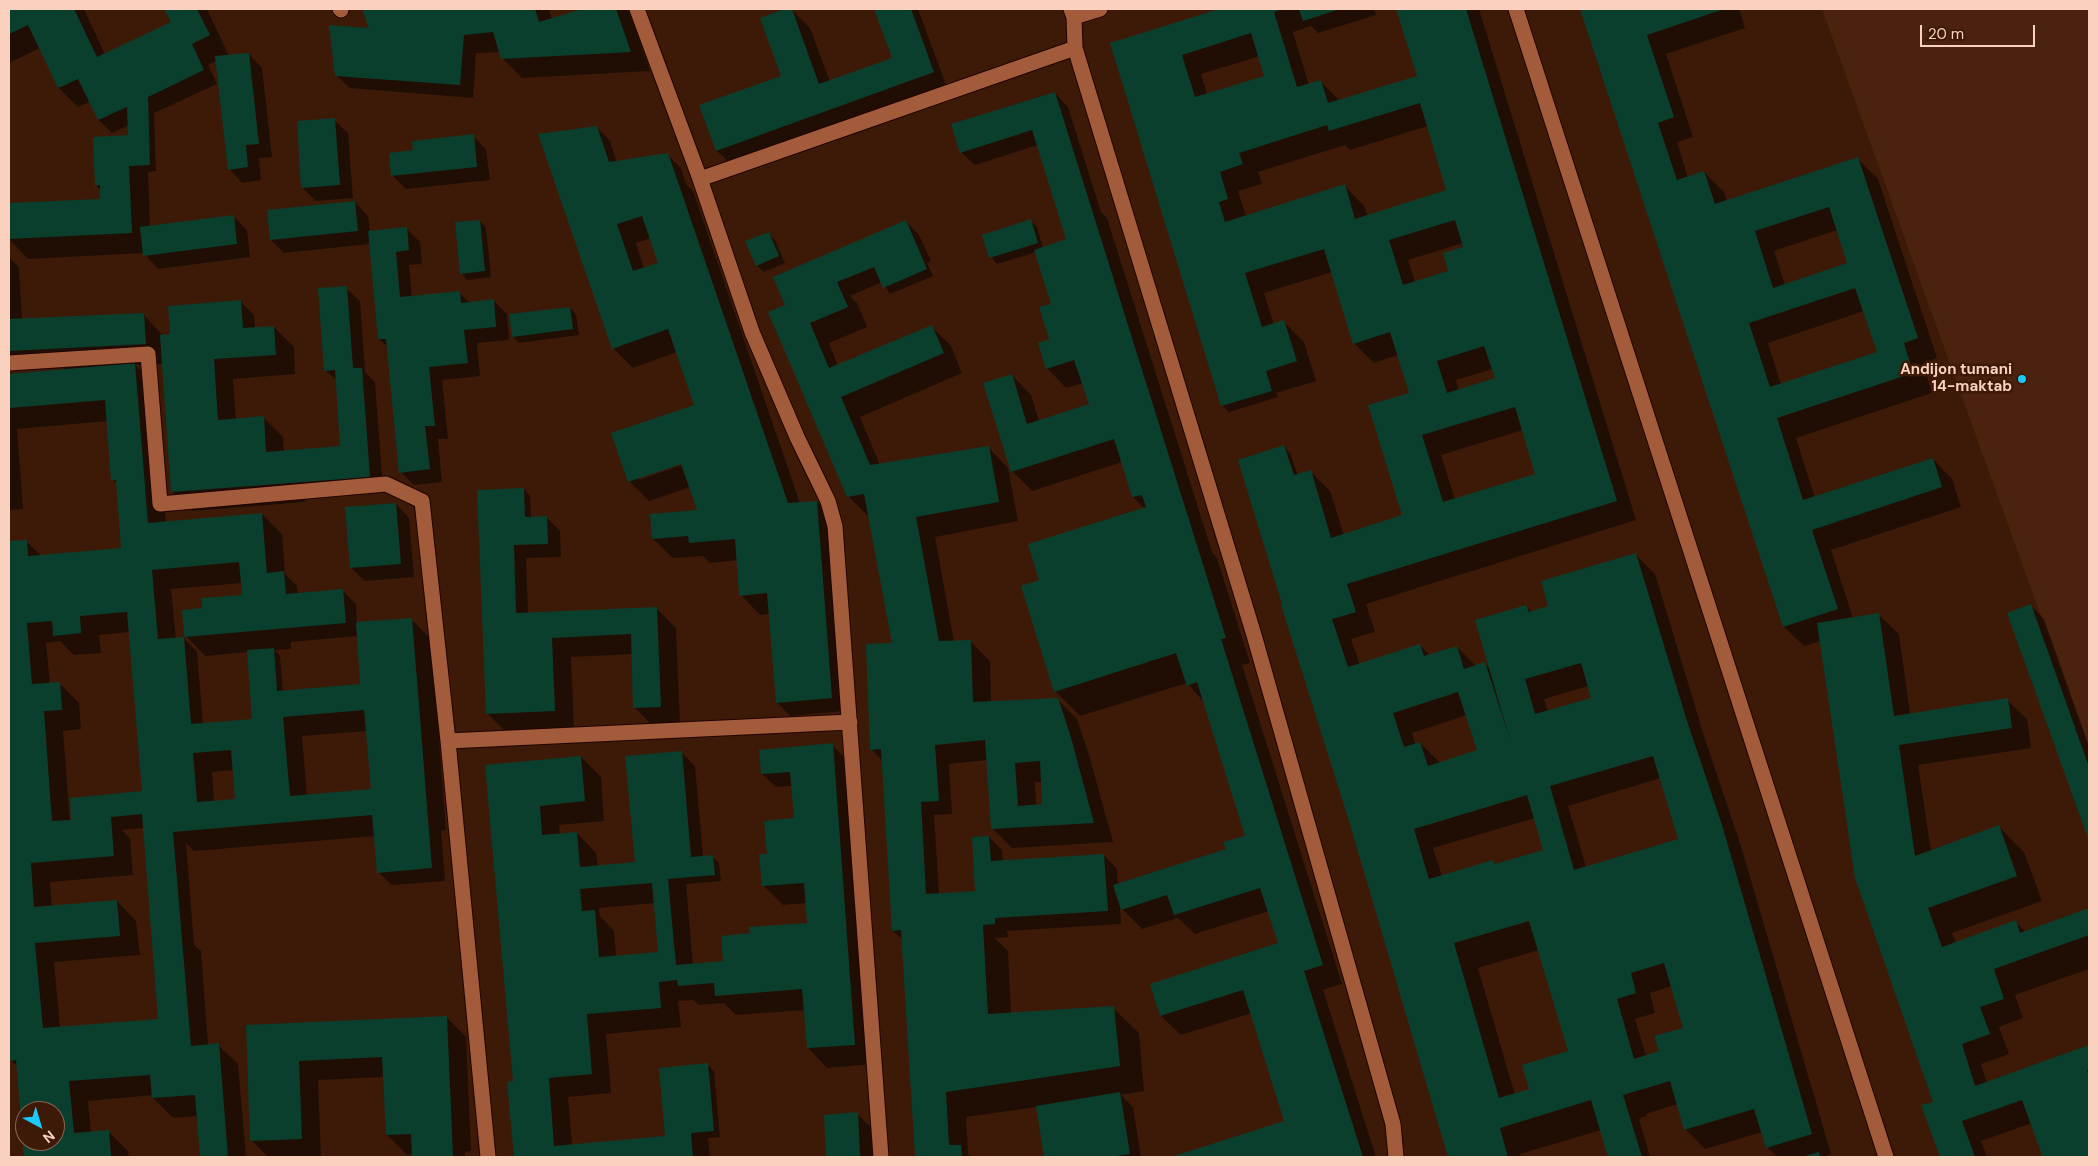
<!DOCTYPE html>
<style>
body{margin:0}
#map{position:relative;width:2098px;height:1166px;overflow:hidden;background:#3d1a08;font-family:"DM Sans",sans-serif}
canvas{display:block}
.frame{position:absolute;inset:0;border:10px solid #fad1bf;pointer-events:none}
.north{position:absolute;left:15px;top:1101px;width:50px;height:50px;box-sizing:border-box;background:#3d1a08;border:1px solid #896351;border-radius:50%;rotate:141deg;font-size:14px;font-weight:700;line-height:20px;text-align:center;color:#fad1bf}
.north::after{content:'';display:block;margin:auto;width:18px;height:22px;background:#1cc9fc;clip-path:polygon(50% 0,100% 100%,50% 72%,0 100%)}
.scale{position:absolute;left:1920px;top:25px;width:115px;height:22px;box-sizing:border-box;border:2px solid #fad1bf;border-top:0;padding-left:6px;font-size:15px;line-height:18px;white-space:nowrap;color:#fad1bf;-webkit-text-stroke:4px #3d1a08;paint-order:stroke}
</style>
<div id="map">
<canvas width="2098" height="1166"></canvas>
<div class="frame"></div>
<div class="north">N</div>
<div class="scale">20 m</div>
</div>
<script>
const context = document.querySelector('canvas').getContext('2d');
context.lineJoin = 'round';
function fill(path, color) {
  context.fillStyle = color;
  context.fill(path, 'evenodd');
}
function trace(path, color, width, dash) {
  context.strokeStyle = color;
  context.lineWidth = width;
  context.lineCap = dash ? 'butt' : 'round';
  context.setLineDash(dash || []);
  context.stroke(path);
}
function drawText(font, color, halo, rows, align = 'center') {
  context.font = font + ' "DM Sans",sans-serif';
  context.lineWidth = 5;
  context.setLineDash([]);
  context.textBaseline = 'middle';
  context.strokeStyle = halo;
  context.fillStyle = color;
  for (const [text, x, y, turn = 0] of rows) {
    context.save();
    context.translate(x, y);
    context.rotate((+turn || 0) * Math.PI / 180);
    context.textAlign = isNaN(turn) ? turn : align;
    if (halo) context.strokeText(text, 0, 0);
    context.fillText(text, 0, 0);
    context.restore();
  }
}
fill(new Path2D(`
 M1822,9H2089V749Z`), '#4a220e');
fill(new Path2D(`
 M9,9H84L105,54L172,23L166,9H207L229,56L249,54L262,68L272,157L259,158L261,180L242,183L229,169L217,61L208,65L217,84L154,113L156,171L148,172L150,227L234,217L247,230L250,257L158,269L144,253L28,259L9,239V204L101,200V190L96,185L129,136V125L112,133L99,120L90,102L78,107L59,88L40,48L9,63Z
 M363,9H549L552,20L584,11V9H628L650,71L522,78L502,58L501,52L476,53L473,98L350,88L336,75L370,29Z
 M789,9H791L810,28L830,82L894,58L876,9H918L946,85L737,170L717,151L701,106L783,76L762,19Z
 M1223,9H1374L1376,15L1318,33L1311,26L1293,32L1309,85L1320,81L1340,101L1418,77L1397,9H1479L1636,520L1366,604L1375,632L1351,639L1360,665L1420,645L1430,656L1457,647L1476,666L1485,664L1491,670L1526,606L1532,612L1550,607L1635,554L1655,574L1705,739L1741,846L1831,1154L1823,1157H1777L1767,1147L1762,1132L1705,1149L1685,1129L1678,1104L1646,1114L1647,1116L1639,1119L1650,1157H1609L1601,1130L1520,1154L1521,1157H1449L1383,930L1284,446L1290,453L1298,475L1310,471L1330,491L1344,535L1404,516L1410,394L1398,355L1374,363L1354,343L1332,272L1264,293L1274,325L1284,322L1304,342L1316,381L1276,393L1278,397L1229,412L1223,406L1111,44ZM1260,56L1266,76L1207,94L1201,74ZM1428,126L1448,191L1368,216L1364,206L1345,186L1246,216L1238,191L1262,184L1258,172L1345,145L1350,150ZM1463,243L1465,248L1449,271L1415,282L1408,260ZM1493,369L1496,379L1459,391L1456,380ZM1523,430L1537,475L1455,500L1441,455ZM1588,686L1592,699L1548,712L1544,699ZM1467,715L1478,751L1440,763L1420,743L1416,745L1412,733ZM1661,778L1679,839L1586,867L1568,806ZM1535,818L1545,850L1497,865L1493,861L1442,876L1433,848ZM1539,950L1569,1052L1530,1090L1515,1095L1478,968ZM1672,986L1684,1028L1660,1052L1646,1056L1635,1019L1655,1013L1650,993Z
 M1582,9H1739L1745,28L1666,54L1693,137L1677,142L1688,178L1704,172L1724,192L1727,202L1858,159L1878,179L1937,358L1923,363L1932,393L1796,438L1815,498L1933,459L1952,479L1961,507L1831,550L1853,618L1879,615L1899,634L1910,714L2007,700L2027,719L2031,748L1918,765L1931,851L1999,827L2024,852L2042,901L1952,933L1956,943L2016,922L2026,932L2089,909V969L2015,995L2023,1018L1999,1027L2009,1054L1981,1064L1987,1083L2089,1046V1157H2039L2043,1156L2032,1123L1981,1141L1987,1157H1941L1923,1106L1934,1102L1821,641L1804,646L1784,627ZM1837,230L1848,264L1785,285L1774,251ZM1864,311L1878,353L1781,385L1768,343Z
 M1055,93L1068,107L1101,212L1107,218L1212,552L1217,558L1250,663L1242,665L1342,984L1323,990L1376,1157H1175L1286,1121L1252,1013L1181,1035L1161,1016L1152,984L1279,944L1269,911L1195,934L1178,918L1142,929L1120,907L1121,924L1007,931L1008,937L995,938L1008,951L1011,1014L1113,1008L1139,1033L1144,1091L1121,1095L1133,1107L1141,1157H1045L1037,1107L966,1117L968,1154L971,1157H916L903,940L893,931L883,761L871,749L893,644L870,516H868L848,496L787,305L906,221L919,235L931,261L927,263L933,276L890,294L882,282L850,296L857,303L867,327L829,343L838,366L931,326L951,346L962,373L860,417L880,465L989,448L1008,468L1018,521L935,537L954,642L970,641L990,661L991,702L1057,699L1077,719L1089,755L1113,842L1012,848L992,828L987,760L949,764L952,814L934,815L939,894L976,892L989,837L1002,850L1003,862L1104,855L1117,869L1118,885L1228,850L1246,837L1204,702L1187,683L1080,716L1055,691L1041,581L1145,509L1133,497L1122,462L1032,491L1012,471V375L1031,395L1039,421L1090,405L1083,383L1066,388L1047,368L1053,305L1036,252L997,264L991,257L1030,220L1037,227L1043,248L1068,240L1038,145L975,165L961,152ZM1035,782H1042L1044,806H1036Z
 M334,120L348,133L353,198L316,201L302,187Z
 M597,127L610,141L617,162L667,154L681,168L686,184L693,191L800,503L817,502L837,522L845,711L790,716L777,702L770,614L760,615L741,595L738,560L710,563L703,556L673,558L653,539L698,511L690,487L649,501L629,481L695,405L677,352L633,368L613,348ZM651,238L660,264L644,269L636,243ZM687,460V463L639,480V477Z
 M473,136L486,149L490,180L406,189L393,176L390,154L415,152Z
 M355,202L368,216L370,232L406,228L420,242L422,264L409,265L412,297L459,292L470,303L494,301L507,314L509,340L477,343L480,376L442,380L448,439H438L442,482L414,485L401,472L388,347L379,339L370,244L284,253L271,240L268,211Z
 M480,221L486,227L491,277L467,280L461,273Z
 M768,233L775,240L785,263L764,272L757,266L747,242Z
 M9,257L19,267L22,320L143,314L163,336L171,335L241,302L254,315L255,329L274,327L294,347L295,374L233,379L236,419L263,417L283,437L284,452L341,447L337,381L325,370L346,288L360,301L365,372L375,382L383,490L304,496L305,502L192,511L172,491L163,364L135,365L155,384L166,522L262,514L282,534L285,574L297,586L298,594L342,590L356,604L357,623L411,619L431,639L446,830L441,831L445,881L392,885L378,872L375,836L194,851L186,843L194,945L201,951L208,1045H218L238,1064L246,1157H201L198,1116L173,1118L153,1098V1095L88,1101L91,1133L108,1131L128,1151L129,1157H25L18,1067L11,1060L9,1029V542L26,541L41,556L123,549L117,484L113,479L108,421L17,429L23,509L9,510V375L64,371V368L9,371ZM242,583L243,597L204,610L186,636L205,656L248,652L254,720L203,725L197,652L184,638L176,639L171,589ZM130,632L144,792L70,821L63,731L81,729L79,703L59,683L50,684L46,643L60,641L74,655L101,653L99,635ZM358,636L362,685L283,692L280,656L275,650L291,649V642ZM367,731L372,791L307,796L302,736ZM234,770L236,800L214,802L212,772ZM144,828L160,1020L60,1028L54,962L140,955L136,921L117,901L52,907L50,882L133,875L130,838L122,830ZM25,1111H55V1141H25Z
 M570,308L576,314L579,335L519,343L513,336Z
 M524,489L530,496L531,518L546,517L560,531L561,557L526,558L528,614L656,608L676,628L680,726L654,727L634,707L633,654L571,657L574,730L507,733L487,713L478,491Z
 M396,504L409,518L414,577L365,581L351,568Z
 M2031,606L2044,619L2089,746V838L2009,613Z
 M832,745L845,758L874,1064L827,1068L808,1048L805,1010L736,1015L724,1003L699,1005L693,1000L678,1001L681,1027L606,1034L611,1093L568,1097L572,1145L667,1137L708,1065L714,1071L720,1137L708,1138L710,1157H515L509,1083H515L487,766L581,757L601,777L604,821L559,825L560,834L577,833L596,853L598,867L636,863L681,752L695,766L703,857L712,856L719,863L721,881L686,884L693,965L724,963L751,935L809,924L807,903L783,905L763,885L768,855L795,819L792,786L776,787L762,774ZM655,903L659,953L616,957L614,931L600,916L599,908Z
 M446,1017L466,1037L471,1151L465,1152V1157H413V1154L407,1155L387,1135L385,1077L318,1080L321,1157H268L252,1141L247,1026Z
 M857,1114L871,1127L872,1157H827L825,1116Z`), '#0007');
fill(new Path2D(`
 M9,9H74L97,57L171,22L164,9H197L210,35L192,44L204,70L148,97L150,165L129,166L132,233L9,239V203L100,199V185L95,186L93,137L128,135L127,107L98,120L78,79L58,88L28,25L9,34Z
 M362,9H535L539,22L582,9H616L631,52L501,59L493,32L464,35L460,85L335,76L329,25L369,28Z
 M785,9H792L819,84L892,58L874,9H911L934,72L716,151L699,105L781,76L760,18Z
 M1219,9H1283L1274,12L1297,87L1321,80L1328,103L1417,76L1396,9H1466L1617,501L1347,584L1356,612L1332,619L1348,667L1420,644L1424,656L1457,646L1464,669L1485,662L1510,740L1475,620L1526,605L1529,612L1548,606L1541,581L1636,553L1686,718L1722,825L1812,1134L1766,1148L1754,1109L1684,1130L1670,1081L1623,1095L1642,1157H1608L1591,1100L1500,1128L1508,1157H1448L1349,821L1281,605L1282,604L1238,460L1284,445L1294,475L1311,470L1331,538L1402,515L1368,405L1409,393L1390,332L1353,344L1324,249L1245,273L1262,327L1284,320L1297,361L1266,371L1272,391L1221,406L1110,43ZM1251,33L1264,76L1195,97L1182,55ZM1420,103L1446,190L1355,219L1345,184L1225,222L1219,202L1228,199L1220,172L1243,164L1239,153L1327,125L1329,131ZM1455,220L1463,247L1443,253L1448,271L1403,285L1389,240ZM1484,346L1495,378L1447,393L1437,361ZM1515,407L1535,474L1443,502L1422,435ZM1581,663L1591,698L1535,714L1525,679ZM1458,692L1477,750L1428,766L1420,742L1404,747L1393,713ZM1653,756L1678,839L1574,870L1550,786ZM1527,795L1543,850L1495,864L1493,860L1429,879L1414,829ZM1529,921L1568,1051L1522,1065L1529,1089L1499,1098L1454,943ZM1664,963L1683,1028L1654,1036L1659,1051L1634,1059L1617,999L1636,993L1631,973Z
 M1299,9H1340L1303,21Z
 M1580,9H1724L1647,35L1674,117L1658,123L1677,180L1704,171L1715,204L1858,157L1918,338L1904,343L1913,373L1777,418L1803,500L1933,458L1942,487L1812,530L1838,609L1783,627ZM1829,207L1847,263L1773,288L1755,231ZM1855,288L1877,352L1770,387L1749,323Z
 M249,53L259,144L246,145L248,167L228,170L215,56Z
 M1055,92L1226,638L1221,639L1323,965L1304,971L1363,1157H1171L1284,1121L1243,990L1160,1016L1150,984L1278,943L1260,888L1174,915L1167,895L1121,910L1113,885L1226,849L1223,842L1245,836L1197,682L1187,686L1176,653L1054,692L1021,586L1039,580L1028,544L1146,507L1142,495L1132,497L1114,439L1011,472L983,383L1012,374L1027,424L1089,404L1074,360L1046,369L1038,343L1049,339L1039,307L1051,304L1034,250L1066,239L1032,130L960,153L951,124Z
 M335,118L340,185L301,188L297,121Z
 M597,126L609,162L668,153L788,503L817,501L832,698L776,703L767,593L739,596L735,539L689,543L688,536L652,539L650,514L697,510L681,464L628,482L611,433L694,405L668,329L612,349L538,134ZM642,216L658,263L633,271L617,224Z
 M474,134L477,167L391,176L389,153L413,150L412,141Z
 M355,201L358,231L270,240L267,210Z
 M234,215L237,244L143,256L140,227Z
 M1031,219L1038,243L989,258L982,235Z
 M480,220L485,271L460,274L455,222Z
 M906,220L927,269L883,288L874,267L837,282L848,307L810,323L829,368L932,325L944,353L841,397L870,465L989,446L999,502L916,517L939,641L971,640L973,702L1058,698L1070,734L1094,823L991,829L985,740L935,745L939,801L921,802L926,894L975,891L972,837L989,836L991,861L1104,854L1108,911L995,918V924L983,925L988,1014L1114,1006L1120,1066L946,1092L949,1145H961L962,1157H915L901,930L892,931L881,749L870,750L866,644L892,643L864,494L847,497L768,312L785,305L773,277ZM1040,761L1042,804L1018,806L1015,763Z
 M407,227L409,250L396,252L400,297L460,291L461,303L494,299L496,327L464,330L468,363L429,367L435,426H425L430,469L399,473L386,339H378L368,231Z
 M769,232L779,256L756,266L745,241Z
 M347,286L353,368H362L370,477L171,492L160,335L170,334L168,306L241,300L243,328L274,326L276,355L214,359L218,420L264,416L266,452L340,446L335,370L324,371L318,288Z
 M570,307L573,329L512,337L509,314Z
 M144,313L146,344L9,351V319Z
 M135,363L148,523L262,513L267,573L284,571L286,594L343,589L346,623L184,637L182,610L202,608V598L242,595L239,562L152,570L158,639L184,637L191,724L252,719L247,650L274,648L277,691L360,684L356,622L412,618L432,868L377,873L372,815L173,832L191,1046L219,1043L228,1157H200L195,1095L152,1098L150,1075L69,1081L74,1133L109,1130L111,1157H24L16,1060L10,1061L9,1044V541L27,540L28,556L121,548L116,480H111L105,400L9,408V374ZM127,612L142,791L70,798L71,820L52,821L44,711L62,710L60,682L32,684L27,623L52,621L53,636L81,633L80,616ZM364,710L371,789L290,796L283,717ZM231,750L235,799L197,802L193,753ZM142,814L158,1019L43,1028L35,943L120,936L117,900L34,907L31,863L114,856L111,817ZM25,1111H55V1141H25Z
 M524,488L525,517L547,516L548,544L514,545L516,613L657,607L661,707L633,708L631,634L552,638L555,711L486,714L477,490Z
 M396,503L401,564L350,568L345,507Z
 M2031,604L2089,767V841L2007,613Z
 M1879,613L1894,716L2008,698L2012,728L1899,745L1915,856L1999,825L2017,876L1928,908L1942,947L2016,920L2020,933L2089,908V935L1994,969L2004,999L1980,1007L1990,1034L1962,1044L1975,1086L2089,1045V1069L2087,1070L2089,1078V1157H2036L2042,1155L2022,1100L1962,1121L1975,1157H1940L1921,1105L1933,1102L1855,878L1817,623Z
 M833,743L855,1045L807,1048L802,989L715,996L714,983L678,986L677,980L659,982L661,1008L587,1014L592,1074L549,1078L554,1146L665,1136L659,1068L708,1063L714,1131L691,1133L693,1157H514L507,1082L513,1081L485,765L581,756L585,801L540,806L542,835L577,832L580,867L635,862L625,756L682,751L691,857L713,855L715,875L668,879L676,965L723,961L721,936L750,933L749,927L807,923L804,883L762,886L759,854H767L764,821L794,818L790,772L761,774L759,750ZM652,883L658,952L599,957L595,910L582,911L580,889Z
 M447,1016L453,1157H412L411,1134L386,1135L382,1057L299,1061L302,1139L250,1141L246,1025Z
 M1120,1092L1130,1154L1110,1157H1044L1036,1106Z
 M858,1112L860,1157H826L824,1115Z
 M1819,1152L1820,1157H1802Z`), '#0a3f2d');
const minor = new Path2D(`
 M340,9L341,10
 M637,9L700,179L752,332L797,437L828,501L835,526L881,1157
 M1071,9L1074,17L1075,48L1254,635L1393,1124L1396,1157
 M1516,9L1886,1157
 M1074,17L1100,9
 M700,179L1075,48
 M9,363L148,354L160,504L386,484L422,501L448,741L488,1157
 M448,741L850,722`);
trace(minor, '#220300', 17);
trace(minor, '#a35c3b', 15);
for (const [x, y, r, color] of [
 [2022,379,5,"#1cc9fc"]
]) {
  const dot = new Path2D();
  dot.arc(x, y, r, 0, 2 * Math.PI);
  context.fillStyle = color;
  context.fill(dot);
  trace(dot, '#3d1a08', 2);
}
drawText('bold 15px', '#fad1bf', '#3d1a08', [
 ["Andijon tumani",2012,370],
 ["14-maktab",2012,387]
], 'right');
</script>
